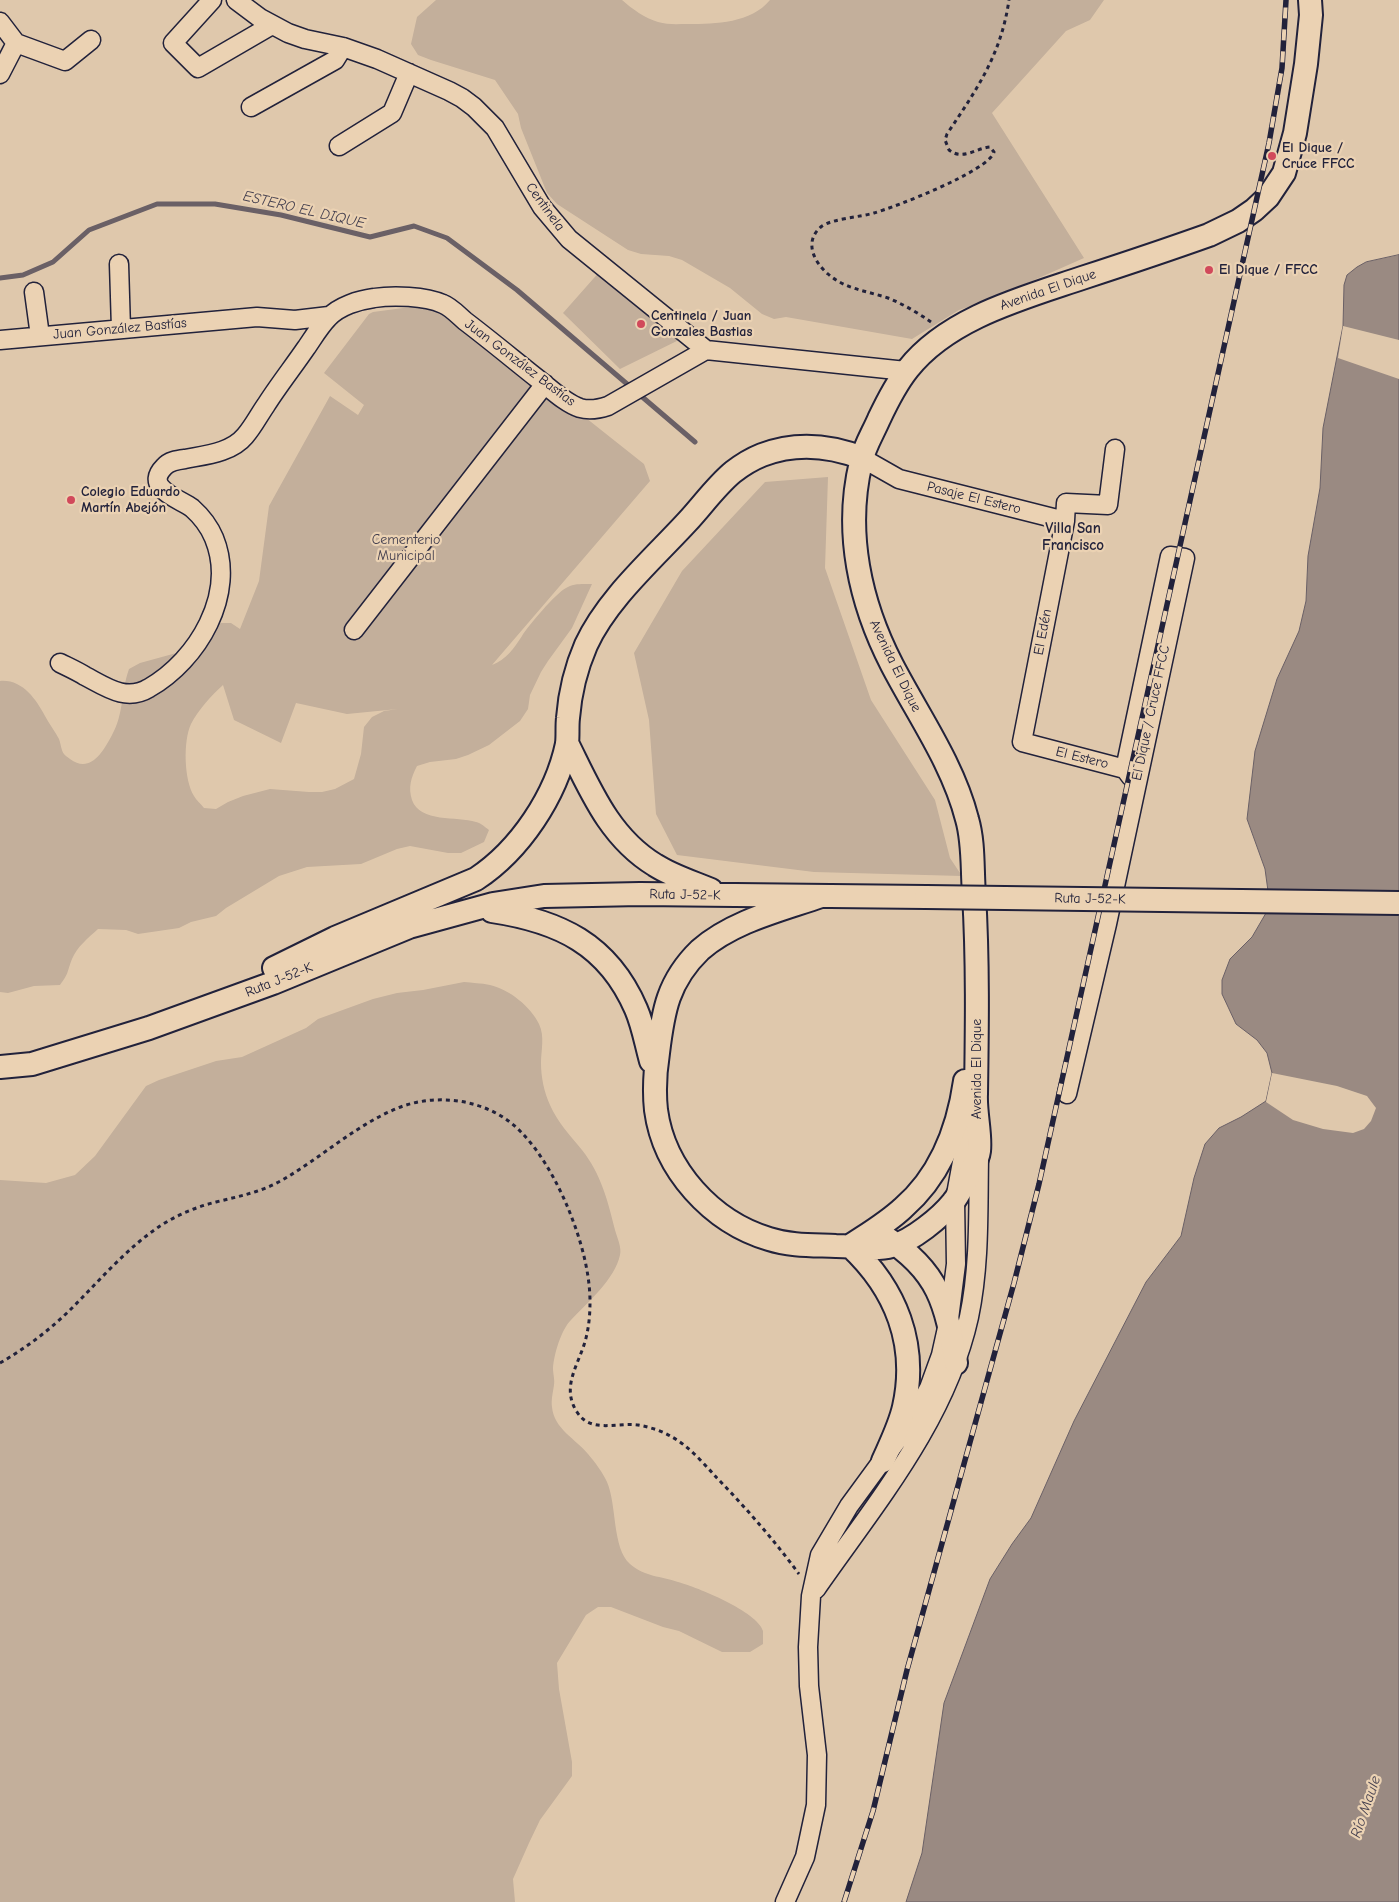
<!DOCTYPE html>
<meta charset="utf-8">
<style>
body{margin:0}
canvas{display:block;background:#dfc8ac}
</style>
<canvas width="1399" height="1902"></canvas>
<script>
const context = document.querySelector('canvas').getContext('2d');
context.lineJoin = 'round';
function fill(path, color) {
  context.fillStyle = color;
  context.fill(path, 'evenodd');
}
function trace(path, color, width, dash) {
  context.strokeStyle = color;
  context.lineWidth = width;
  context.lineCap = dash ? 'butt' : 'round';
  context.setLineDash(dash || []);
  context.stroke(path);
}
function drawText(font, color, halo, rows, align = 'center') {
  context.font = font + ' "Comic Neue",sans-serif';
  context.lineWidth = 4.5;
  context.setLineDash([]);
  context.textBaseline = 'middle';
  context.strokeStyle = halo;
  context.fillStyle = color;
  for (const [text, x, y, turn = 0] of rows) {
    context.save();
    context.translate(x, y);
    context.rotate((+turn || 0) * Math.PI / 180);
    context.textAlign = isNaN(turn) ? turn : align;
    if (halo) context.strokeText(text, 0, 0);
    context.fillText(text, 0, 0);
    context.restore();
  }
}
fill(new Path2D(`
 M436,0H622C632,9 645,18 658,22C668,25 678,24 688,24C716,24 751,23 770,0H1104L1090,20L1066,31L992,113L1084,258L989,300L959,310L912,339L786,317L774,319L762,314L730,288L682,260L669,256L641,254L628,250L557,204L547,193L521,128L518,114L495,80L431,60L418,55L411,44L417,17Z
 M601,270L685,337L620,369L563,313Z
 M441,303L644,464L650,481L492,665C506,660 514,648 522,636C528,626 556,593 566,588C573,583 583,584 592,584L572,628L548,661L541,672L530,695L528,709L520,721L489,745L468,755L456,759L430,762L417,766C411,778 408,787 412,800C420,823 457,816 476,822C481,823 485,827 489,830L484,842L461,853H448L410,846L397,849L361,864L307,867L279,876L226,908L216,916L191,922L179,928L138,934L126,930L98,929C88,938 77,947 72,959C67,972 69,973 60,985L34,986L8,993L0,992V681C22,679 36,699 45,716C49,724 55,731 59,739C61,744 61,750 64,754C65,756 68,757 70,759C90,774 103,752 112,735C124,714 121,691 129,669L140,663L180,652L218,623H231L240,629L259,581L269,506L330,396L358,415L364,405L324,373L369,314L373,312ZM223,685L234,720L281,743L296,703L347,714L398,709L384,711L372,717L364,727L361,754L354,779L335,789L322,792H309L270,789L243,796L228,802L216,809L204,808C201,804 196,800 194,796C184,780 183,741 191,724C198,710 212,695 223,685Z
 M828,477L825,568L871,700L935,800L950,858L962,876L814,872L677,855L656,814L649,720L634,653L682,571L765,482Z
 M464,982C472,983 481,983 490,985C509,989 531,1007 539,1024C545,1036 541,1051 541,1063C541,1077 544,1092 550,1105C558,1123 570,1135 582,1150C601,1174 608,1201 615,1230C617,1237 622,1248 620,1255C615,1279 587,1303 571,1320C561,1330 554,1354 553,1368C553,1374 555,1380 554,1385C553,1392 551,1400 552,1407C554,1429 576,1439 588,1454C595,1462 603,1473 607,1482C617,1505 612,1548 630,1564C645,1577 661,1576 678,1582C697,1587 758,1612 763,1631C763,1635 763,1640 763,1644L750,1652H722L679,1631L663,1627L611,1607H598L586,1615L557,1663L559,1689L572,1762V1776L540,1820L529,1843L513,1879L515,1902H0V1180L46,1183L75,1175L95,1156L146,1086L159,1080L216,1061L242,1057L306,1028L318,1019L373,999L397,993L423,990Z`), '#c3af9b');
const water = new Path2D(`
 M1399,255V1902H906L922,1853L944,1703L990,1579L1012,1544L1031,1518L1074,1421L1146,1282L1181,1236L1194,1178L1205,1144L1219,1128L1241,1117L1266,1101L1272,1073L1267,1053L1257,1040L1236,1024L1222,994V980L1230,959L1252,937L1266,913L1268,891L1265,869L1247,819L1255,751L1277,679L1299,631L1306,601L1308,556L1320,488L1323,428L1343,326L1344,285L1347,275L1357,267L1366,262Z`);
fill(water, '#9a8a82');
trace(water, '#6a6066', 1);
fill(new Path2D(`
 M1343,326L1399,340V379L1338,358Z
 M1272,1073L1337,1086L1367,1096L1376,1108L1371,1121L1364,1129L1353,1133L1323,1129L1293,1120L1266,1102Z`), '#dfc8ac');
trace(new Path2D(`
 M0,278L23,275L53,262L89,230L157,204H215L281,215L370,237L414,226L447,238L517,290L695,442`), '#6a6066', 5);
const minor = new Path2D(`
 M212,0L173,43L198,68L272,25
 M236,0L260,18L288,33L305,39L343,47L377,59L449,91L462,98L474,107L495,128L542,207L569,239L706,350L906,371
 M0,22L16,43L65,61L91,40
 M0,74L16,43
 M251,107L335,60L343,47
 M339,146L392,113L409,73
 M119,264L121,329
 M34,292L40,336
 M0,340L257,317L295,320L329,316
 M1115,449L1108,505L1066,503L1065,521L1022,742L1125,769L1131,777
 M862,458L899,479L1065,521
 M354,630L545,384
 M60,663C68,667 77,671 85,676C106,687 126,702 149,688C198,660 237,594 214,538C209,526 201,516 192,508C180,499 143,488 164,467C169,461 177,460 185,459C205,455 231,453 245,436C253,427 259,415 266,405C278,386 293,367 306,348C313,338 320,326 328,318C339,306 359,300 374,298C393,295 425,296 443,304C451,307 459,316 465,321C490,340 514,360 538,379C551,389 565,403 580,408C590,411 599,409 608,406L706,350
 M1067,1094L1107,924L1185,558L1170,556L1125,769
 M816,1589C875,1504 946,1421 969,1317C980,1265 978,1211 979,1158
 M785,1902L805,1857L816,1805L817,1755L809,1686L808,1647L811,1596L820,1555L849,1506L912,1420L929,1388L941,1355L949,1319L956,1264L955,1200L969,1124L974,1108`);
const major = new Path2D(`
 M567,743C590,789 609,837 655,865C672,876 692,882 711,890
 M821,896C781,910 733,921 700,950C668,981 663,1011 658,1053C655,1072 654,1091 656,1110C664,1170 712,1222 769,1239C791,1246 813,1245 836,1246C854,1246 874,1251 892,1246C912,1241 941,1217 953,1202C959,1195 963,1185 968,1177C972,1169 978,1160 979,1151C981,1134 975,1113 976,1094C977,1028 978,961 974,894C972,869 974,843 967,819C953,764 918,715 892,665C860,603 844,532 861,462C864,447 873,433 879,419C887,402 896,384 908,369C948,318 1023,298 1082,278C1125,264 1167,250 1209,235L1238,221L1254,210L1268,197L1284,173L1295,133L1306,64L1311,15L1310,0
 M492,911C559,921 608,944 636,1009C643,1025 646,1043 651,1061
 M274,968L335,938L476,879C520,850 556,796 567,744C568,735 567,726 568,718C570,692 576,668 586,645C607,599 653,559 687,522C702,506 716,486 733,472C742,465 752,459 762,455C796,442 829,445 862,458
 M0,1067L32,1064L149,1028L273,983L409,927L493,904L544,896L640,894L926,897
 M885,1237C939,1271 946,1304 956,1363
 M850,1246C868,1234 887,1223 903,1208C941,1175 958,1130 965,1081
 M850,1246C896,1289 918,1344 904,1407C900,1425 891,1443 883,1461`);
trace(minor, '#22223b', 21);
trace(major, '#22223b', 26);
trace(new Path2D(`
 M931,322C918,313 903,304 888,298C867,291 845,289 828,274C814,262 803,241 822,226C832,219 860,217 874,213C895,207 989,171 994,152L990,147C976,148 963,161 949,150L945,140L947,134C977,89 1001,55 1009,0
 M0,1363C26,1348 51,1329 72,1308C100,1280 127,1248 160,1226C177,1215 196,1207 216,1202C240,1196 262,1192 284,1179C320,1158 353,1128 391,1111C432,1091 488,1098 520,1131C541,1152 557,1182 568,1208C580,1237 590,1271 590,1302C590,1314 589,1326 586,1338C580,1363 560,1386 577,1412C591,1434 617,1422 638,1425C650,1427 662,1431 672,1437C689,1446 704,1464 717,1478C746,1508 774,1540 799,1574`), '#22223b', 3, [4, 4]);
trace(minor, '#ebd2b3', 18);
trace(major, '#ebd2b3', 22);
const rail = new Path2D(`
 M844,1902L873,1811L907,1670L1014,1283L1039,1184L1269,143L1282,68L1286,0`);
trace(rail, '#22223b', 5.5);
trace(rail, '#ebd2b3', 4, [11]);
const majorBridge = new Path2D(`
 M926,897L1399,903`);
trace(majorBridge, '#22223b', 26, []);
trace(majorBridge, '#ebd2b3', 22);
for (const [x, y, r, color] of [
 [1272,156,5,"#d1495b"],
 [1209,270,5,"#d1495b"],
 [641,324,5,"#d1495b"],
 [71,500,5,"#d1495b"]
]) {
  const dot = new Path2D();
  dot.arc(x, y, r, 0, 2 * Math.PI);
  context.fillStyle = color;
  context.fill(dot);
  trace(dot, '#ebd2b3', 2);
}
drawText('bold 14px', '#22223b', '#ebd2b3', [
 ["El Dique /",1282,148],
 ["Cruce FFCC",1282,164],
 ["El Dique / FFCC",1219,270],
 ["Centinela / Juan",651,316],
 ["Gonzales Bastias",651,332],
 ["Colegio Eduardo",81,492],
 ["Martín Abejón",81,508]
], 'left');
drawText('14px', '#22223b', '#ebd2b3', [
 ["Centinela",545,207,54],
 ["Avenida El Dique",1048,290,-19],
 ["Juan González Bastías",120,329,-5],
 ["Juan González Bastías",520,363,37],
 ["Pasaje El Estero",974,498,14],
 ["El Edén",1043,632,-79],
 ["Avenida El Dique",895,666,64],
 ["El Dique / Cruce FFCC",1151,713,-78],
 ["El Estero",1082,758,14],
 ["Ruta J-52-K",685,895,1],
 ["Ruta J-52-K",1090,899,1],
 ["Ruta J-52-K",279,980,-22],
 ["Avenida El Dique",977,1069,-90]
]);
drawText('14px', '#423e4e', '#ebd2b3', [
 ["Cementerio",406,540],
 ["Municipal",406,556]
]);
drawText('italic 15px', '#464150', '#ebd2b3', [
 ["ESTERO EL DIQUE",304,210,13],
 ["Río Maule",1366,1807,-71]
]);
drawText('bold 15px', '#22223b', '#ebd2b3', [
 ["Villa San",1073,529],
 ["Francisco",1073,546]
]);
</script>
